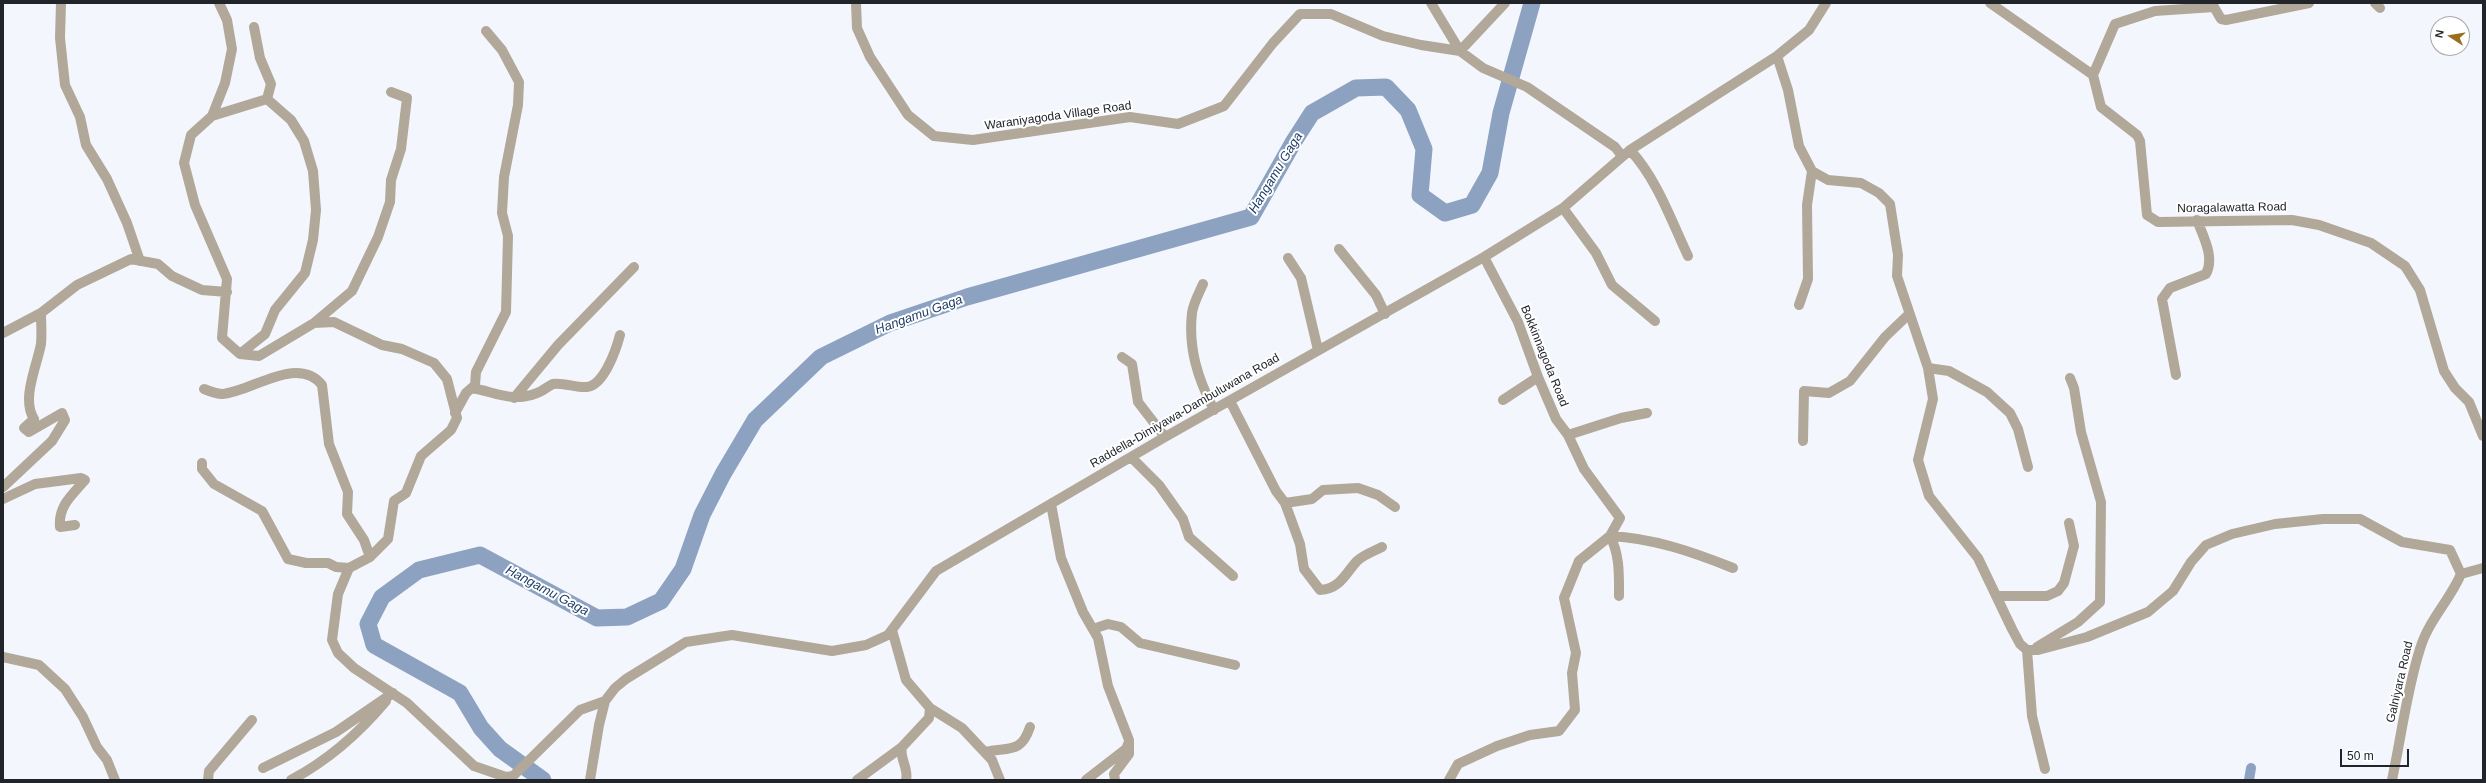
<!DOCTYPE html>
<style>
body{margin:0}
#map{position:relative;width:2486px;height:783px;overflow:hidden;background:#f3f7fd;font-family:Helvetica,sans-serif}
canvas{display:block}
.frame{position:absolute;inset:0;border:4px solid #21252a;pointer-events:none}
.north{position:absolute;left:2430px;top:16px;width:40px;height:40px;box-sizing:border-box;background:#fff;border:1px solid #a6a8aa;border-radius:50%;rotate:282deg;font-size:11px;font-weight:700;line-height:16px;text-align:center;color:#21252a}
.north::after{content:'';display:block;margin:auto;width:14px;height:18px;background:#996e1c;clip-path:polygon(50% 0,100% 100%,50% 72%,0 100%)}
.scale{position:absolute;left:2340px;top:749px;width:69px;height:18px;box-sizing:border-box;border:2px solid #21252a;border-top:0;padding-left:5px;font-size:12px;line-height:14px;white-space:nowrap;color:#21252a;-webkit-text-stroke:3px #fff;paint-order:stroke}
</style>
<div id="map">
<canvas width="2486" height="783"></canvas>
<div class="frame"></div>
<div class="north">N</div>
<div class="scale">50 m</div>
</div>
<script>
const context = document.querySelector('canvas').getContext('2d');
context.lineJoin = 'round';
function trace(path, color, width, dash) {
  context.strokeStyle = color;
  context.lineWidth = width;
  context.lineCap = dash ? 'butt' : 'round';
  context.setLineDash(dash || []);
  context.stroke(path);
}
function drawText(font, color, halo, rows, align = 'center') {
  context.font = font + ' Helvetica,sans-serif';
  context.lineWidth = 4;
  context.setLineDash([]);
  context.textBaseline = 'middle';
  context.strokeStyle = halo;
  context.fillStyle = color;
  for (const [text, x, y, turn = 0] of rows) {
    context.save();
    context.translate(x, y);
    context.rotate((+turn || 0) * Math.PI / 180);
    context.textAlign = isNaN(turn) ? turn : align;
    if (halo) context.strokeText(text, 0, 0);
    context.fillText(text, 0, 0);
    context.restore();
  }
}
trace(new Path2D(`
 M2249,780L2251,768`), '#8ca2c0', 10);
trace(new Path2D(`
 M543,780L500,749L481,728L460,693L374,645L368,624L382,597L419,570L480,555L597,618L627,617L661,601L683,569L702,515L723,474L755,420L821,357L890,323L967,297L1251,217L1294,141L1312,113L1356,88L1386,87L1408,110L1424,149L1420,195L1445,213L1472,205L1490,173L1501,113L1532,3`), '#8ca2c0', 17);
trace(new Path2D(`
 M61,3L60,38L65,85L80,117L86,145L107,179L127,223L140,261
 M219,3L227,20L232,49L225,83L212,116L191,135L184,163L195,205L227,279L222,338L240,354L259,356L314,323L334,322L382,345L402,349L434,363L447,379L457,418L451,430L421,456L406,493L394,501L388,539L370,557L349,568L338,594L332,640L338,653L354,668L407,703L474,766L506,777L513,776L580,710L605,701
 M856,3L857,28L870,57L908,115L934,136L973,140L1130,117L1178,124L1224,106L1273,43L1300,14H1331L1383,36L1421,45L1460,51L1505,3
 M1431,3L1460,51L1483,68L1527,87L1615,147L1622,156
 M1990,3L2093,75L2101,107L2137,135L2140,141L2147,215L2158,222L2292,220L2319,225L2371,243L2405,266L2420,290L2444,371L2455,388L2469,402L2483,436
 M2375,3L2380,8
 M254,27L260,58L271,84L267,99
 M1777,56L1788,90L1799,146L1812,171L1828,180L1861,183L1879,193L1890,204L1898,255L1897,276L1928,368L1933,399L1918,460L1929,496L1978,558L2012,629L2020,644L2027,650H2038L2087,637L2148,612L2173,591L2191,562L2206,545L2232,534L2275,524L2323,519H2360L2402,542L2450,550L2461,574
 M2093,75L2115,24L2155,11L2214,7L2221,19L2226,20L2309,3
 M212,116L267,99L291,120L304,141L313,171L316,210L313,240L305,273L275,310L265,334L240,354
 M1630,150C1657,179 1671,220 1688,256
 M1563,208L1596,253L1612,285L1655,321
 M1339,249L1376,295L1385,314
 M1288,258L1301,278L1318,350
 M1203,284C1199,293 1193,304 1192,313C1188,349 1198,379 1214,410
 M1799,305L1808,279L1807,205L1812,171
 M314,323L352,291L378,237L390,202L391,180L401,149L407,98L391,92
 M3,333L41,313L77,285L131,259L158,264L172,276L202,290L227,292
 M1122,357L1132,364L1138,402L1165,437
 M1928,368L1949,371L1987,392L2010,413L2018,429L2028,467
 M2176,375L2162,299L2170,288L2206,274C2215,257 2203,236 2197,220
 M472,388C495,392 512,403 537,393C543,391 548,386 553,384C563,382 576,388 587,387C604,385 616,350 620,335
 M204,389C209,391 217,394 222,394C251,392 298,354 322,385L329,444L348,492L347,514L364,540L370,557
 M514,398L558,345L634,267
 M1503,400L1538,377
 M1230,401L1276,491L1285,503L1300,544L1304,569L1320,590C1340,589 1345,574 1357,561C1363,555 1374,551 1382,547
 M455,413L466,393L475,385L476,372L506,312L508,236L502,213L504,177L518,105L519,82L502,50L486,31
 M1568,435L1621,418L1647,413
 M1803,441L1804,391L1829,393L1850,381L1885,337L1908,315
 M1131,457L1159,485L1183,519L1189,537L1233,576
 M202,463V469L214,484L262,511L288,559L306,563H328L336,567L349,568
 M3,487L52,441L65,420L62,413L29,432L24,428L34,419C21,399 37,366 41,344C42,334 41,323 41,313
 M3,499L35,484L81,478L85,480C72,495 58,506 60,527L75,525
 M1285,503L1312,499L1323,490L1358,488L1378,495L1395,507
 M1051,504L1061,558L1083,612L1098,638L1108,686L1129,740V754L1114,774L1115,780
 M2461,574L2483,568
 M1619,596C1619,575 1620,555 1610,536C1653,538 1693,552 1733,568
 M1998,596H2047L2058,591L2064,583L2074,546L2069,523
 M1093,629L1108,624L1121,627L1140,643L1235,665
 M892,630L906,680L930,708L929,718L902,747C899,758 909,768 906,780
 M2037,647L2078,622L2100,602L2101,502L2081,432L2074,388L2070,378
 M2027,650L2032,716L2045,769
 M3,657L39,665L65,689L83,717L97,747L107,760L115,780
 M930,708L962,728L992,760L1000,780
 M985,752C1009,747 1021,754 1030,727
 M263,768L336,732L393,693
 M208,780L209,771L252,720
 M291,780C327,761 360,732 386,701
 M590,780L599,725L605,701L615,688L626,679L686,642L732,635L832,651L866,645L888,635L936,571L1165,437L1484,257L1563,208L1630,150L1777,56L1809,30L1826,3
 M857,780L902,747
 M1086,780L1126,749L1129,742
 M1449,780L1458,764L1497,746L1530,735L1559,731L1575,710L1572,673L1576,653L1564,598L1579,561L1610,536L1620,518L1584,469L1568,435L1556,419L1538,377L1518,322L1484,257
 M2392,780C2401,738 2407,689 2420,649C2428,621 2450,600 2461,574`), '#b1a899', 10);
drawText('12px', '#21252a', '#fff', [
 ["Waraniyagoda Village Road",1058,116,-8],
 ["Noragalawatta Road",2232,208,-1],
 ["Bokkinnagoda Road",1544,356,68],
 ["Raddella-Dimiyawa-Dambuluwana Road",1185,411,-30],
 ["Galniyara Road",2400,682,-77]
]);
drawText('italic 13px', '#213f69', '#fff', [
 ["Hangamu Gaga",1276,173,-59],
 ["Hangamu Gaga",919,315,-20],
 ["Hangamu Gaga",547,591,28]
]);
</script>
